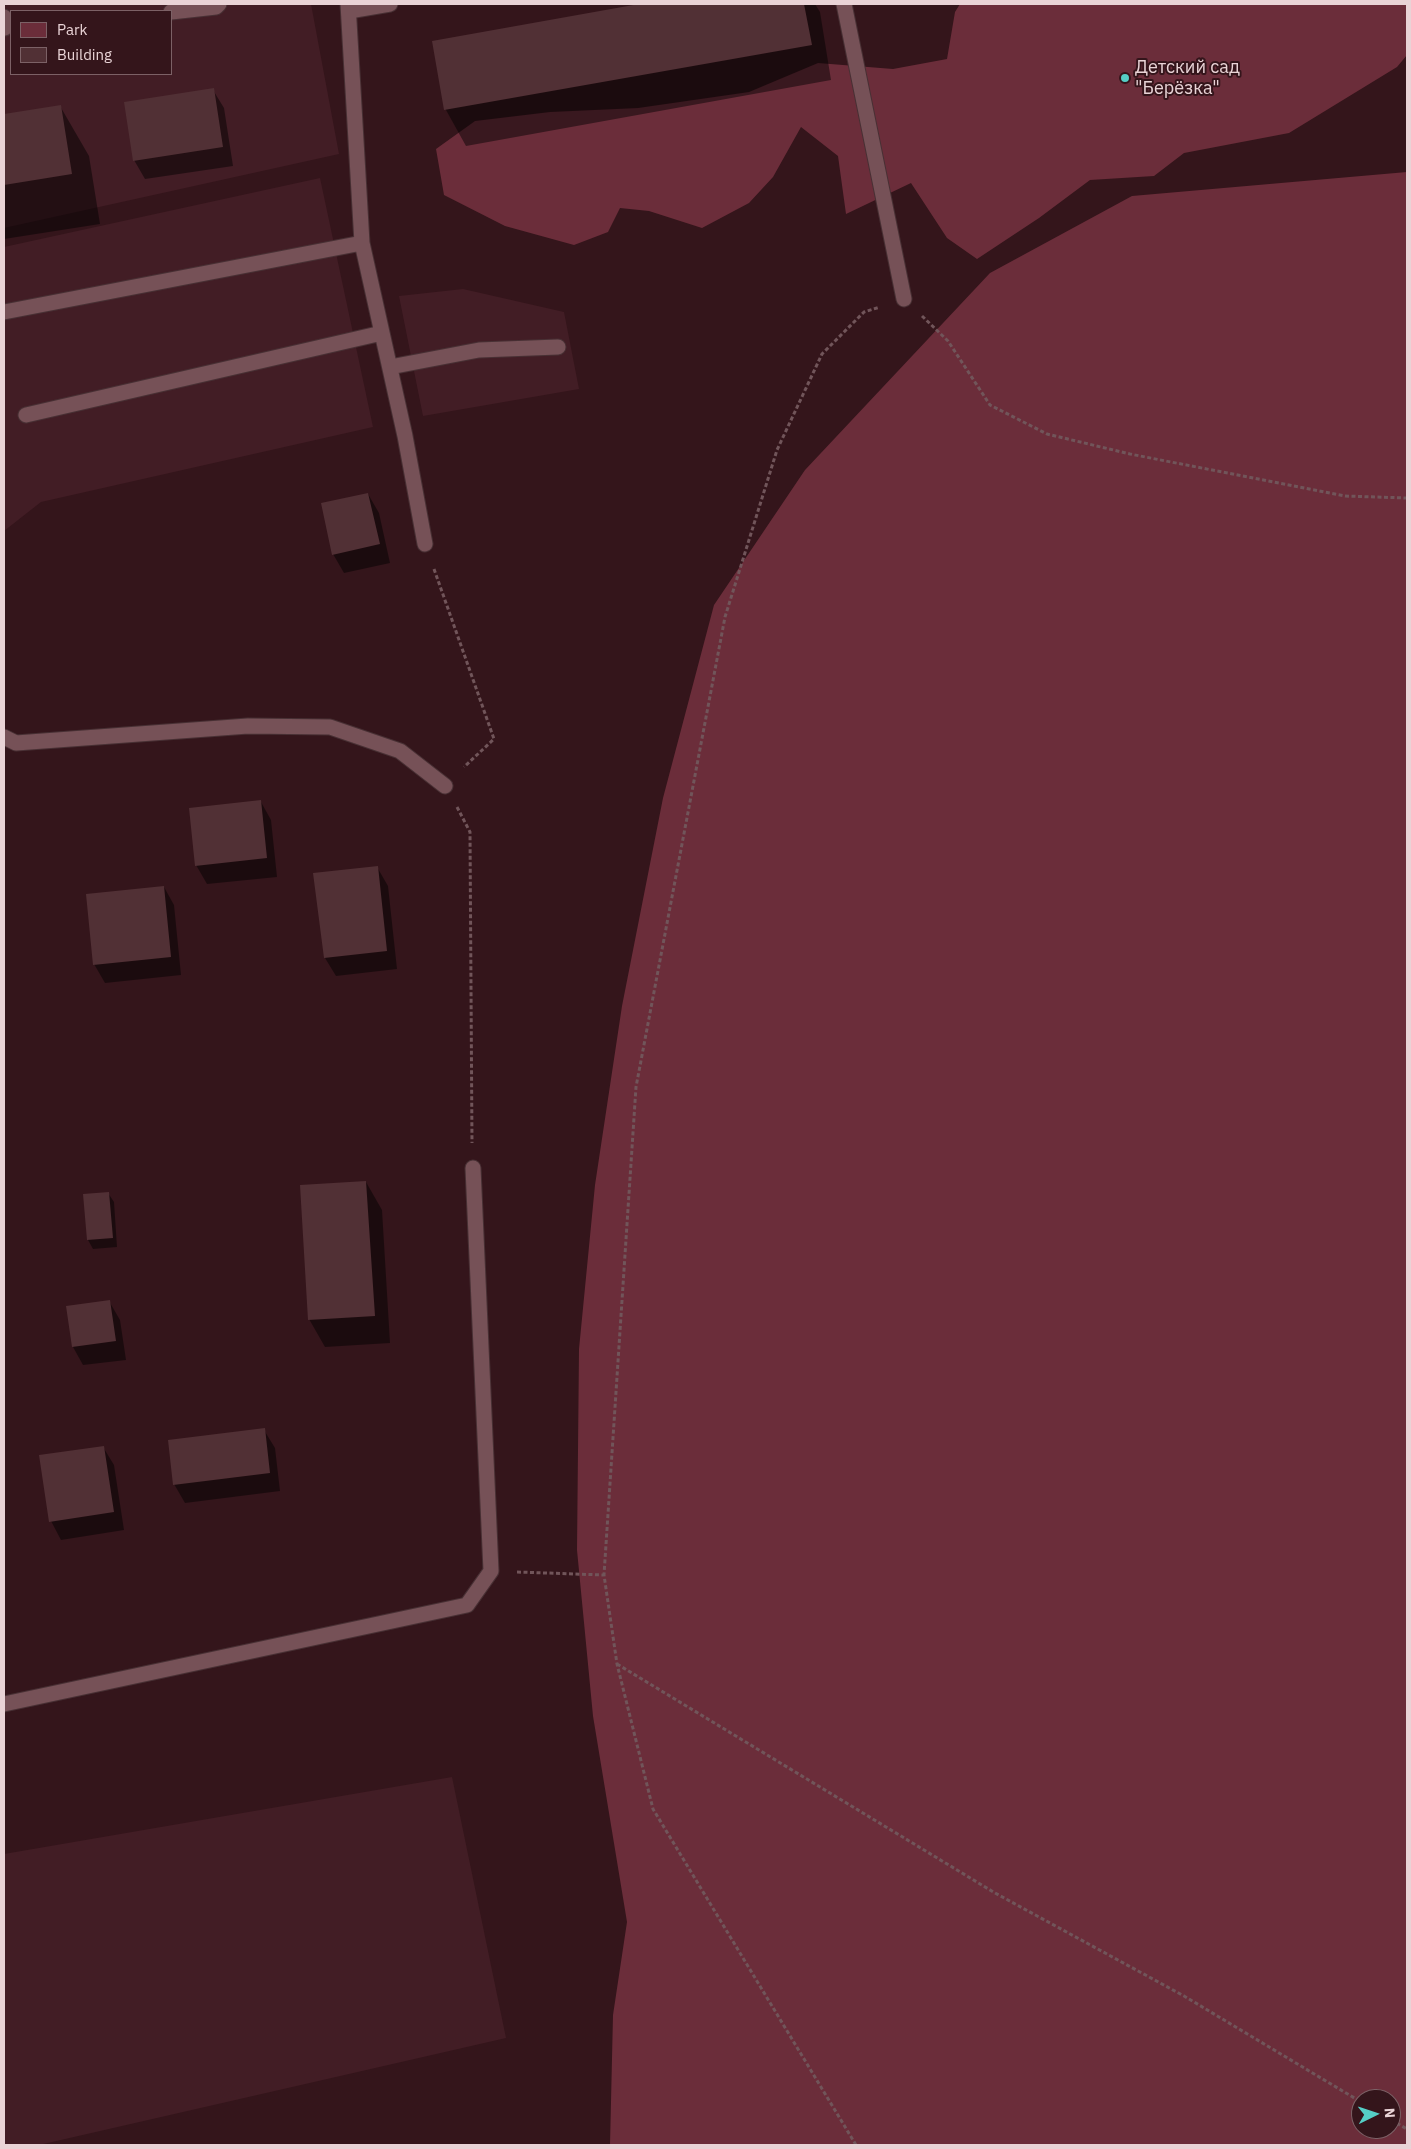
<!DOCTYPE html>
<meta charset="utf-8">
<style>
body{margin:0}
#map{position:relative;width:1411px;height:2149px;overflow:hidden;background:#34151b;font-family:"IBM Plex Sans",sans-serif}
canvas{display:block}
.frame{position:absolute;inset:0;border:5px solid #e9d3d6;pointer-events:none}
.legend{position:absolute;left:10px;top:10px;width:162px;height:65px;box-sizing:border-box;background:#34151b;border:1px solid #7c6166;margin:0;padding:6px 9px;list-style:none;font-size:15px;color:#e9d3d6}
.legend li{display:flex;align-items:center;gap:10px;height:25px}
.legend b{width:25px;border:1px solid #7c6166}
.north{position:absolute;left:1351px;top:2089px;width:50px;height:50px;box-sizing:border-box;background:#34151b;border:1px solid #7c6166;border-radius:50%;rotate:86deg;font-size:14px;font-weight:700;line-height:20px;text-align:center;color:#e9d3d6}
.north::after{content:'';display:block;margin:auto;width:18px;height:22px;background:#55cec6;clip-path:polygon(50% 0,100% 100%,50% 72%,0 100%)}
</style>
<div id="map">
<canvas width="1411" height="2149"></canvas>
<div class="frame"></div>
<ul class="legend">
<li><b style="height:14px;background:#6b2d3a"></b>Park</li>
<li><b style="height:14px;background:#513035"></b>Building</li>
</ul>
<div class="north">N</div>
</div>
<script>
const context = document.querySelector('canvas').getContext('2d');
context.lineJoin = 'round';
function fill(path, color) {
  context.fillStyle = color;
  context.fill(path, 'evenodd');
}
function trace(path, color, width, dash) {
  context.strokeStyle = color;
  context.lineWidth = width;
  context.lineCap = dash ? 'butt' : 'round';
  context.setLineDash(dash || []);
  context.stroke(path);
}
function drawText(font, color, halo, rows, align = 'center') {
  context.font = font + ' "IBM Plex Sans",sans-serif';
  context.lineWidth = 4;
  context.setLineDash([]);
  context.textBaseline = 'middle';
  context.strokeStyle = halo;
  context.fillStyle = color;
  for (const [text, x, y, turn = 0] of rows) {
    context.save();
    context.translate(x, y);
    context.rotate((+turn || 0) * Math.PI / 180);
    context.textAlign = isNaN(turn) ? turn : align;
    if (halo) context.strokeText(text, 0, 0);
    context.fillText(text, 0, 0);
    context.restore();
  }
}
fill(new Path2D(`
 M4,4H311L339,154L4,228ZM11,11H171V74H11Z
 M320,178L373,427L41,502L4,531V247Z
 M463,289L564,312L579,389L423,416L399,296Z
 M452,1777L506,2038L39,2145H4V1854Z`), '#421d25');
fill(new Path2D(`
 M960,4H1407V55L1397,67L1289,133L1184,153L1154,176L1090,180L1039,218L977,259L947,238L911,183L846,214L838,156L801,127L773,177L749,203L702,228L649,211L620,208L608,232L574,245L505,226L444,195L436,149L475,121L550,112L638,108L749,92L818,63L893,69L947,59L955,12Z
 M1407,172V2145H610L613,2015L627,1922L593,1716L577,1550L579,1349L595,1185L622,1006L663,798L714,605L805,470L990,273L1132,196ZM1361,2099H1391V2129H1361Z`), '#6b2d3a');
fill(new Path2D(`
 M646,4H815L820,12L831,80L466,146L446,110L433,42Z
 M213,90L224,108L233,166L145,179L134,160Z
 M60,106L89,156L100,224L4,239V115Z
 M368,494L379,513L390,563L344,573L333,554Z
 M261,802L271,820L277,877L207,884L196,865Z
 M377,867L388,886L397,969L336,976L325,958Z
 M164,887L174,905L181,975L105,983L94,964Z
 M366,1182L382,1210L390,1343L325,1347L309,1319Z
 M108,1193L114,1202L117,1247L93,1249L88,1240L85,1195Z
 M109,1301L120,1320L126,1360L83,1365L73,1347Z
 M264,1430L275,1448L280,1491L185,1503L174,1484Z
 M103,1447L114,1465L124,1530L61,1540L51,1521Z`), '#0007');
fill(new Path2D(`
 M639,4H804L812,45L444,110L432,41Z
 M214,88L223,147L133,161L124,102Z
 M61,105L72,174L4,185V114Z
 M368,493L380,544L332,555L321,503Z
 M261,800L267,858L195,866L189,808Z
 M378,866L387,951L324,958L313,873Z
 M164,886L171,957L93,965L86,894Z
 M366,1181L375,1316L308,1320L300,1185Z
 M109,1192L113,1238L87,1240L83,1194Z
 M110,1300L116,1341L72,1347L66,1306Z
 M265,1428L270,1473L173,1485L168,1440Z
 M104,1446L114,1512L49,1522L39,1455Z`), '#513035');
const lane = new Path2D(`
 M348,4L362,243L405,436L425,544
 M844,4L904,299
 M349,11L390,4
 M171,12L216,7L219,4
 M4,17L5,28
 M4,312L362,243
 M390,367L479,350L558,347
 M26,415L382,333
 M4,737L16,743L248,726L330,727L400,751L445,786
 M4,1704L467,1605L491,1571L473,1168`);
trace(lane, '#483034', 17);
trace(new Path2D(`
 M922,316L948,341L990,405L1047,434L1130,454L1345,496L1407,498
 M434,569L494,739L464,767
 M457,807L470,832L472,1143
 M517,1572L604,1575
 M617,1664L995,1893L1184,1996L1361,2102
 M1391,2120L1407,2129
 M856,2145L653,1809L617,1664L604,1575L636,1087L725,617L777,450L822,354L864,312L880,307`), '#71555a', 3, [4, 2.5]);
trace(lane, '#765157', 15);
for (const [x, y, r, color] of [
 [1125,78,5,"#55cec6"]
]) {
  const dot = new Path2D();
  dot.arc(x, y, r, 0, 2 * Math.PI);
  context.fillStyle = color;
  context.fill(dot);
  trace(dot, '#34151b', 2);
}
drawText('18px', '#e9d3d6', '#34151b', [
 ["Детский сад",1135,68],
 ["\"Берёзка\"",1135,89]
], 'left');
</script>
